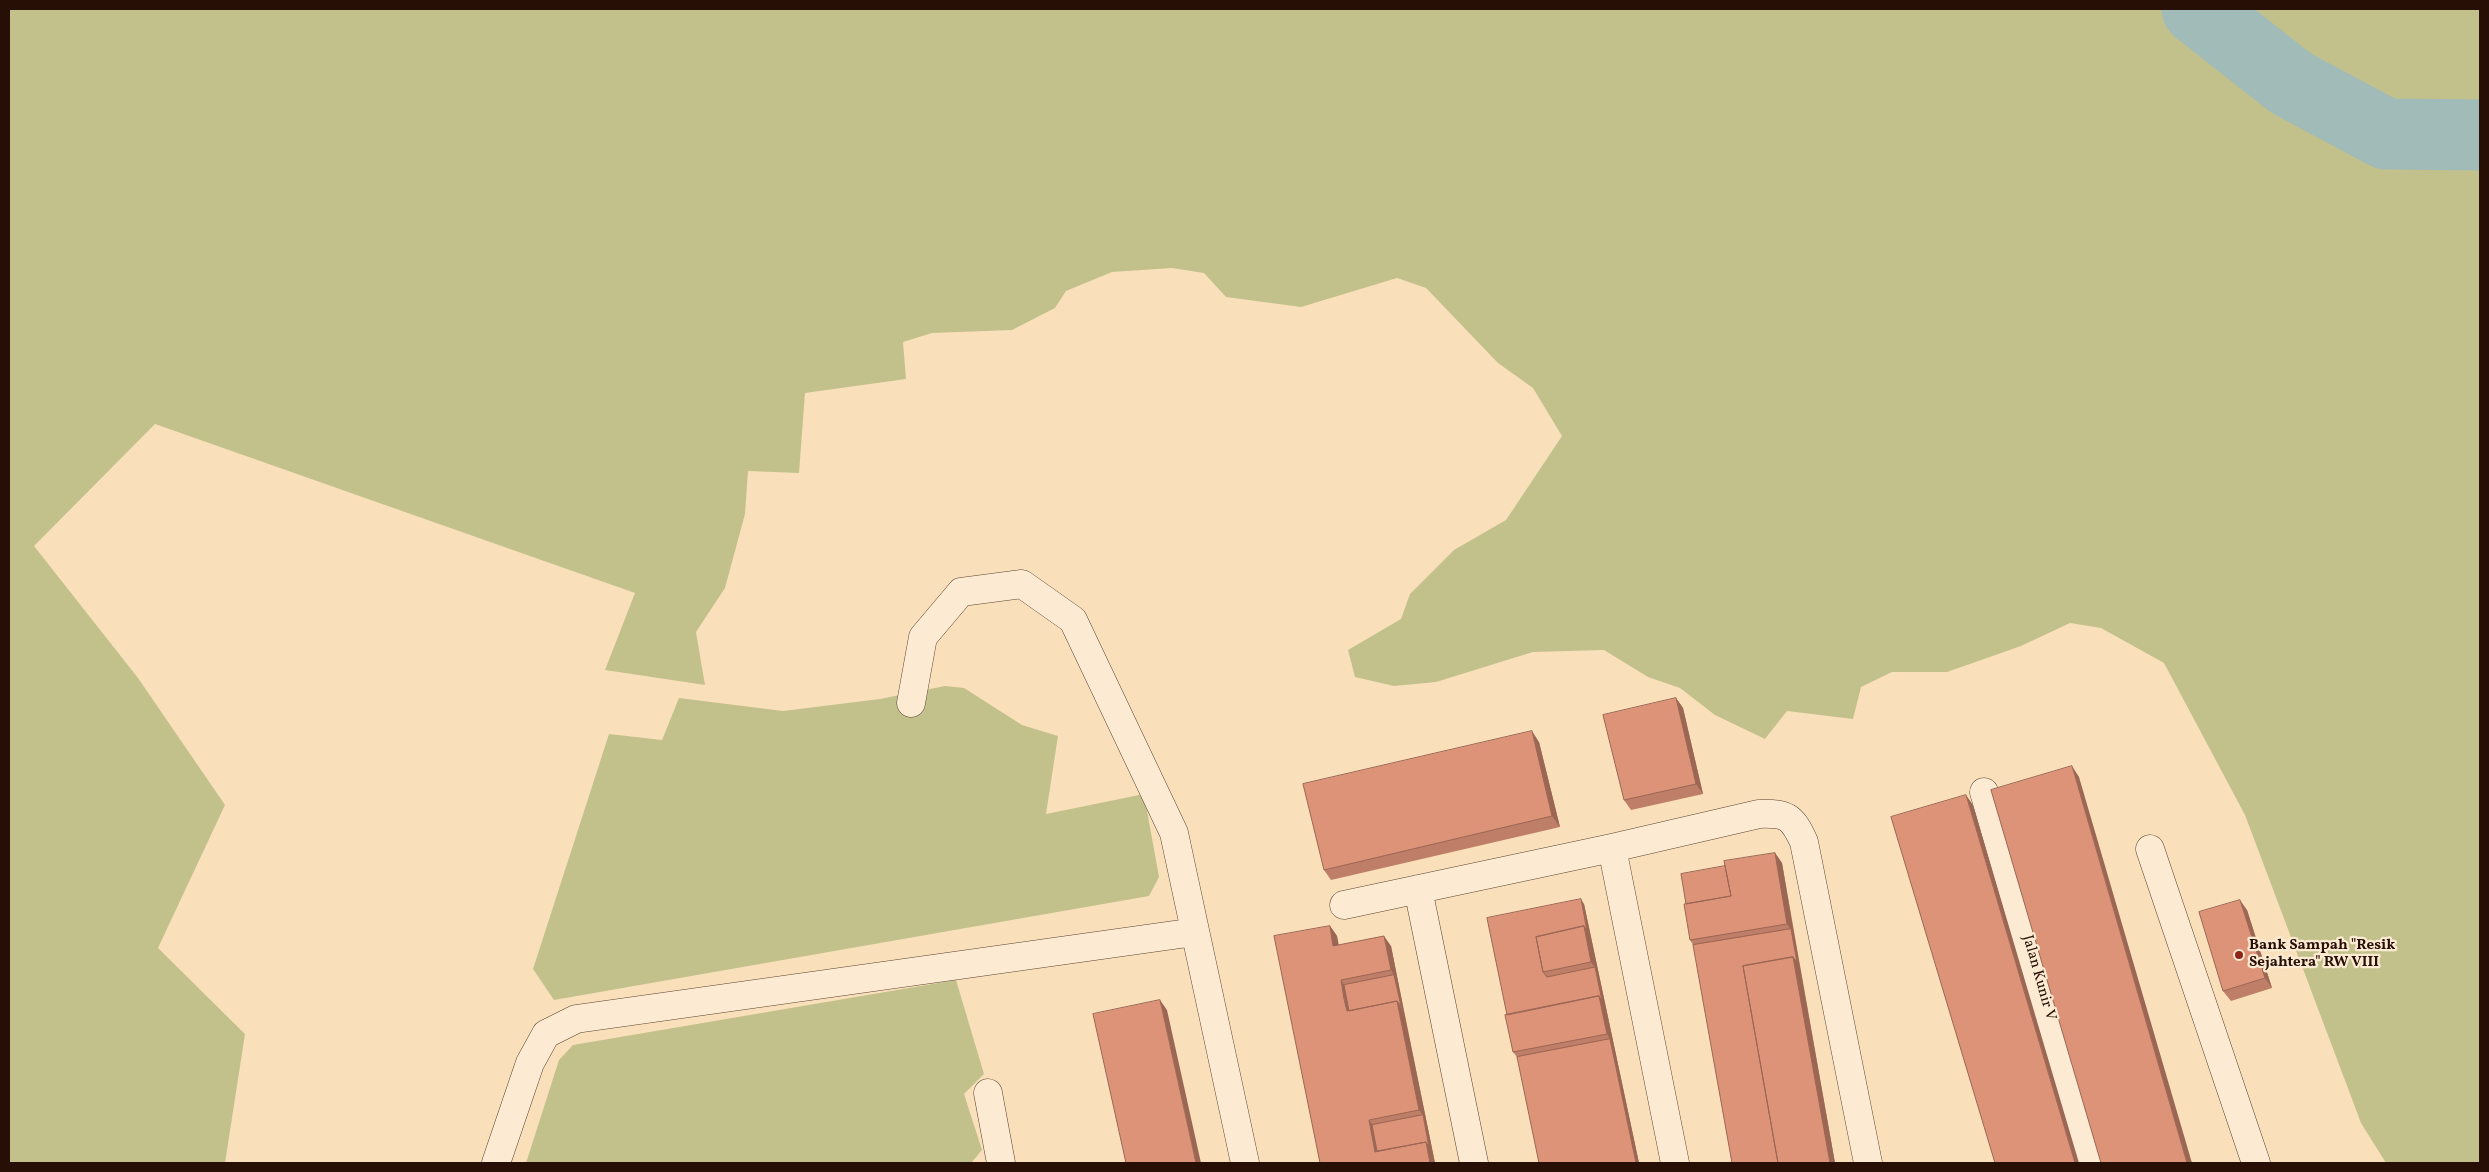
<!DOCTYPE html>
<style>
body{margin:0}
#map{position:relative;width:2489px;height:1172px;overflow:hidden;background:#fae0ba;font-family:Vollkorn,serif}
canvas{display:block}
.frame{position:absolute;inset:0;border:10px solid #280f06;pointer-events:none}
</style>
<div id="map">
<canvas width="2489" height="1172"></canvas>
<div class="frame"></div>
</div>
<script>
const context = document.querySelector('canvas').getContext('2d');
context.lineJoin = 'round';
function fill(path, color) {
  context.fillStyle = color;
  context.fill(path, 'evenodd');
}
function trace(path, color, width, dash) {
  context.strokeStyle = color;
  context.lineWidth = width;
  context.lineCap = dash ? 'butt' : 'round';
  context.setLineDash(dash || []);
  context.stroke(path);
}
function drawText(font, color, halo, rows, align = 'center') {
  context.font = font + ' Vollkorn,serif';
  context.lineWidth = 4.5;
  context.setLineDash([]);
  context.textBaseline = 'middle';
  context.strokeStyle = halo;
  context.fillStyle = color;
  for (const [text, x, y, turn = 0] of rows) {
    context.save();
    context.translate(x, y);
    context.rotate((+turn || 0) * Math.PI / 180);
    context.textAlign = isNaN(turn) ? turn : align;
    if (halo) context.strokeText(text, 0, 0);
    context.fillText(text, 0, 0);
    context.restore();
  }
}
fill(new Path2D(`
 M9,9H2480V1163H2386L2361,1123L2245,815L2164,663L2101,628L2070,623L2021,646L1947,672H1892L1861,687L1853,719L1787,711L1765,739L1715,715L1680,688L1648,677L1604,650L1533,652L1436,682L1394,686L1355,677L1348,650L1401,619L1410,594L1454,550L1506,520L1562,436L1533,388L1498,363L1426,288L1397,278L1301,307L1226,297L1204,273L1172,268L1112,272L1066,291L1055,308L1012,330L932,333L903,342L906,379L805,393L799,473L748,471L745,514L725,588L696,632L705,685L605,670L635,593L155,424L34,546L138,678L225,805L158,948L245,1034L225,1163H9Z
 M945,686L964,688L1022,725L1058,736L1046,814L1144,794L1159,877L1149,896L554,1000L533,969L609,734L662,740L679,698L783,711L880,699Z
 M956,980L984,1074L964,1094L982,1150L972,1162L526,1163L559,1060L573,1045Z`), '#c2c18c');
trace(new Path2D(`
 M2197,9L2291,83L2386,134L2480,135`), '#a1bbb8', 71);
const minor = new Path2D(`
 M911,703L923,637L961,592L1022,584L1073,620L1174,833L1245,1163
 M1984,792L2091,1163
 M1612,848L1675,1163
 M2150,849L2256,1163
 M1418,889L1474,1163
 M1344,905L1612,848L1759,814C1787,813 1792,816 1804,842L1868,1163
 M988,1093L1001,1163
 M496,1163L530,1063L546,1034L576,1019L1195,932`);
trace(minor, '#5c4333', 29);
trace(minor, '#fcebd2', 28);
fill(new Path2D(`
 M1676,698L1683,708L1703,794L1631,810L1624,800Z
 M1539,742L1560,827L1331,880L1324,870Z
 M1775,853L1782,863L1835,1163L1690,940L1686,904L1725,866Z
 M1584,904L1639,1163L1517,1057L1513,1052L1507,1015Z
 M2247,910L2272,988L2231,1001L2223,991Z
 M1330,926L1337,936L1338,945L1391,946L1435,1163H1320Z`), '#be7e67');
fill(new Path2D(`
 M1676,698L1683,708L1703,794L1696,784Z
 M1532,731L1539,742L1560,827L1552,816Z
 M2072,766L2079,777L2192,1163H2187Z
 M1966,795L1973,805L2079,1163H2075Z
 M1775,853L1782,863L1794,934L1787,924Z
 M1581,899L1584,904L1591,937L1587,931Z
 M2240,900L2247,910L2272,988L2265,978Z
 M1330,926L1337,936L1341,956L1333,946Z
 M1584,926L1591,937L1639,1163H1636L1610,1039L1607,1034L1599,996L1595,967L1591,962Z
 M1791,929L1794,934L1835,1163H1830L1793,957Z
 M1384,936L1391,946L1404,1012L1401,1006L1394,975L1391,970Z
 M1341,980L1348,991L1352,1016L1347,1011Z
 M1160,1000L1167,1010L1201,1163H1196Z
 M1397,1001L1404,1012L1435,1163H1430L1426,1142L1423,1115L1419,1110Z
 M1369,1120L1376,1130L1382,1162L1375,1152Z`), '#9b6754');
const building = new Path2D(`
 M1676,698L1696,784L1624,800L1603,715Z
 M1532,731L1552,816L1324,870L1303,784Z
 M2072,766L2187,1163H2101L1991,790Z
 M1966,795L2075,1163H1995L1891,817Z
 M1775,853L1787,924L1690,940L1684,904L1731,896L1724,861Z
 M1725,866L1731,896L1686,904L1681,874Z
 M1581,899L1587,931L1584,926L1536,937L1543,972L1547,977L1595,967L1602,1001L1599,996L1507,1015L1487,918Z
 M2240,900L2265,978L2223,991L2199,912Z
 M1330,926L1333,946L1384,936L1391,970L1341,980L1344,999L1347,1011L1397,1001L1419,1110L1369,1120L1375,1152L1426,1142L1430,1163H1320L1274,936Z
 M1584,926L1591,962L1543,972L1536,937Z
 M1791,929L1797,962L1793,957L1743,966L1778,1163H1732L1693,945Z
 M1793,957L1830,1163H1778L1743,966Z
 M1394,975L1401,1006L1397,1001L1349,1011L1344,985Z
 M1599,996L1607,1034L1513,1052L1505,1015Z
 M1160,1000L1196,1163H1126L1093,1014Z
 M1610,1039L1636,1163H1539L1517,1057Z
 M1423,1115L1429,1147L1426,1142L1377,1151L1372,1125Z`);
fill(building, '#dd9378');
trace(building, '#9b6754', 1);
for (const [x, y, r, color] of [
 [2239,955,5,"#8f2418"]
]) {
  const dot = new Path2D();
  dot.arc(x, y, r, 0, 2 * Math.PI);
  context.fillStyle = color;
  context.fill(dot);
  trace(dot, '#fcebd2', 2);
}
drawText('bold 15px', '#280f06', '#fcebd2', [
 ["Bank Sampah \"Resik",2249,946],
 ["Sejahtera\" RW VIII",2249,963]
], 'left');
drawText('15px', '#280f06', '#fcebd2', [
 ["Jalan Kunir V",2038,978,74]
]);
</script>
